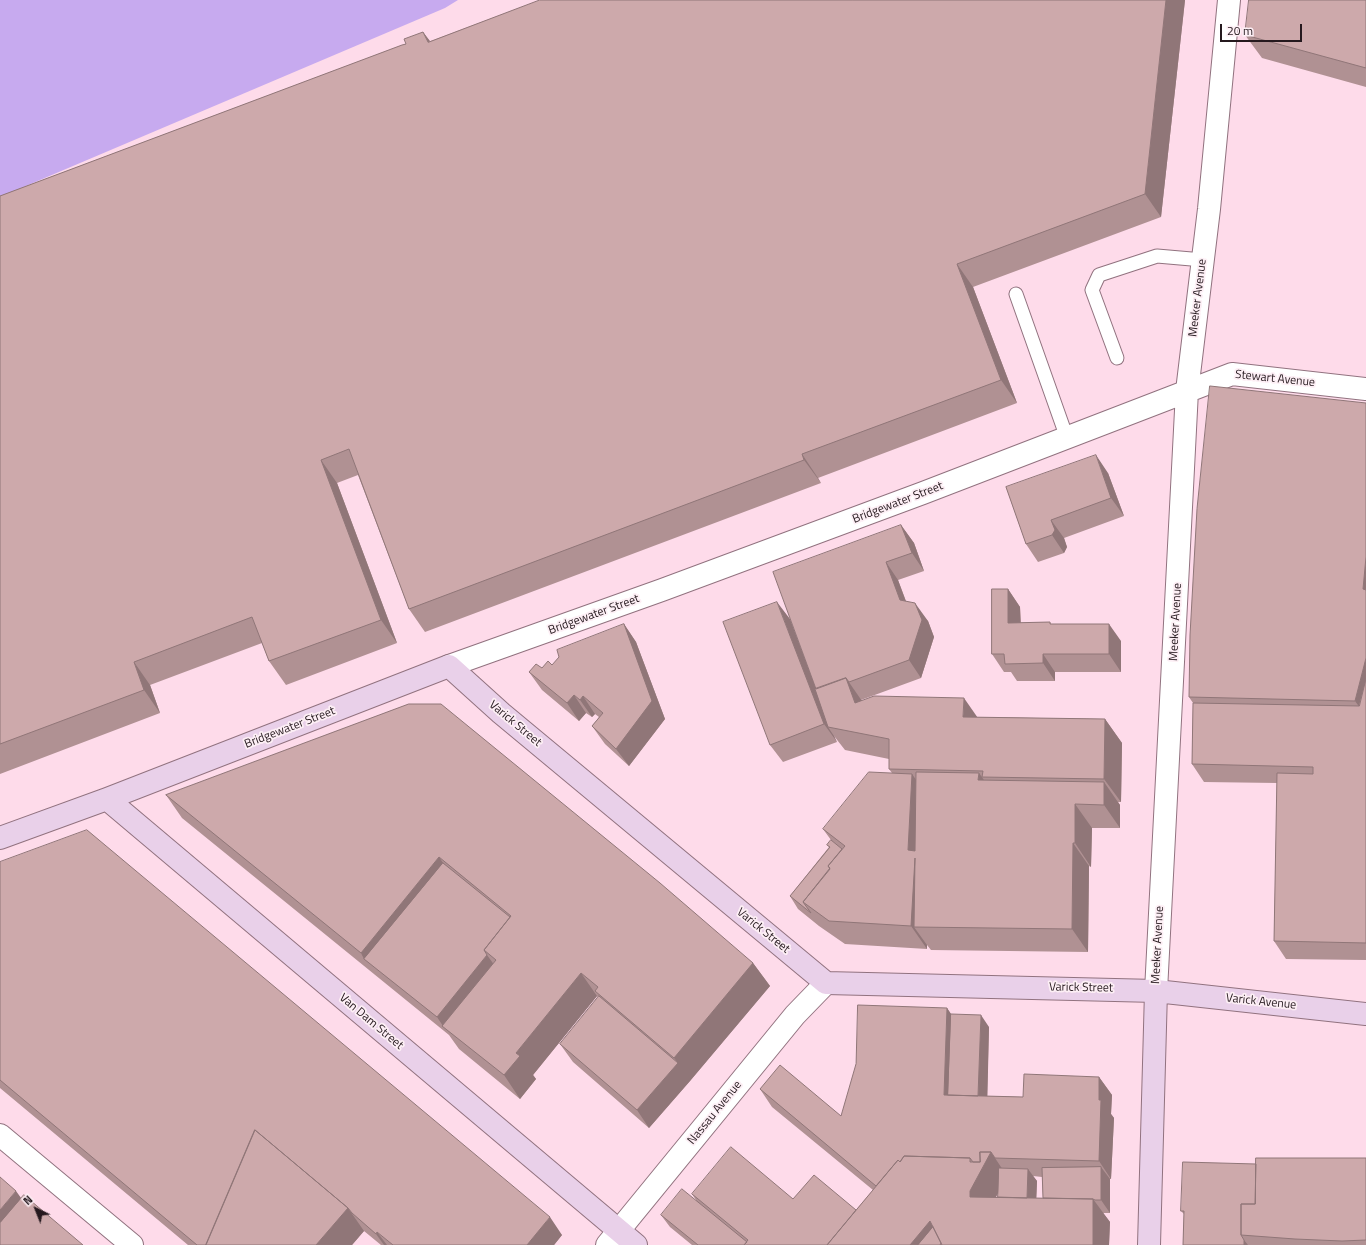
<!DOCTYPE html>
<style>
body{margin:0}
#map{position:relative;width:1366px;height:1245px;overflow:hidden;background:#fedbea;font-family:"Titillium Web",sans-serif}
canvas{display:block}
.north{position:absolute;left:16px;top:1189px;width:40px;height:40px;-webkit-text-stroke:3px #fdeff5;paint-order:stroke;rotate:317deg;font-size:11px;font-weight:700;line-height:16px;text-align:center;color:#25191e}
.north::after{content:'';display:block;margin:auto;width:14px;height:18px;background:#25191e;clip-path:polygon(50% 0,100% 100%,50% 72%,0 100%)}
.scale{position:absolute;left:1220px;top:24px;width:82px;height:18px;box-sizing:border-box;border:2px solid #25191e;border-top:0;padding-left:5px;font-size:12px;line-height:14px;white-space:nowrap;color:#25191e;-webkit-text-stroke:3px #fdeff5;paint-order:stroke}
</style>
<div id="map">
<canvas width="1366" height="1245"></canvas>
<div class="north">N</div>
<div class="scale">20 m</div>
</div>
<script>
const context = document.querySelector('canvas').getContext('2d');
context.lineJoin = 'round';
function fill(path, color) {
  context.fillStyle = color;
  context.fill(path, 'evenodd');
}
function trace(path, color, width, dash) {
  context.strokeStyle = color;
  context.lineWidth = width;
  context.lineCap = dash ? 'butt' : 'round';
  context.setLineDash(dash || []);
  context.stroke(path);
}
function drawText(font, color, halo, rows, align = 'center') {
  context.font = font + ' "Titillium Web",sans-serif';
  context.lineWidth = 3.5;
  context.setLineDash([]);
  context.textBaseline = 'middle';
  context.strokeStyle = halo;
  context.fillStyle = color;
  for (const [text, x, y, turn = 0] of rows) {
    context.save();
    context.translate(x, y);
    context.rotate((+turn || 0) * Math.PI / 180);
    context.textAlign = isNaN(turn) ? turn : align;
    if (halo) context.strokeText(text, 0, 0);
    context.fillText(text, 0, 0);
    context.restore();
  }
}
fill(new Path2D(`
 M0,0H458L445,8L0,197Z`), '#c7aaef');
const lane = new Path2D(`
 M1016,294L1067,438
 M1117,358L1092,290L1099,275L1157,256L1203,260`);
const street = new Path2D(`
 M449,666L662,590L923,493L1232,374L1366,389
 M1156,991L1187,391L1209,209L1229,0
 M0,1135L132,1245
 M607,1245L795,1015L826,983`);
const secondary = new Path2D(`
 M107,799L636,1245
 M0,838L107,799L449,666L501,713L826,983L1156,991L1366,1014
 M1149,1245L1156,991`);
trace(lane, '#91727f', 15);
trace(street, '#91727f', 24);
trace(secondary, '#91727f', 24);
trace(lane, '#fff', 13);
trace(street, '#fff', 22);
trace(secondary, '#e9d0e9', 22);
fill(new Path2D(`
 M1185,0L1161,217L973,287L1017,403L818,478L821,483L425,632L409,609L358,475L337,483L397,643L286,685L269,661L262,643L150,685L160,713L0,774V196L406,44L423,32L430,41Z
 M1366,0V87L1262,58L1245,35Z
 M1366,403V960L1286,959L1274,941L1277,783L1204,782L1192,764L1193,703L1189,697Z
 M1108,473L1124,516L1064,538L1067,547L1064,553L1038,562L1026,544L1006,487Z
 M901,525L914,543L924,571L898,580L906,601L928,621L934,637L921,678L861,700H862L977,717L1105,719L1122,743L1121,802H1118L1120,805V828H1092L1091,867L1089,866L1088,952L931,950L927,945V949L845,944L819,926L798,909L790,896L829,847L827,845L831,840L823,829L892,773L889,769V759L845,750L834,736L837,742L783,762L770,745L790,619L816,689Z
 M1008,589L1020,607L1021,623L1050,622L1051,624L1121,641V672H1055V681H1017L1011,672H1004L992,654Z
 M624,624L636,642L665,719L629,766L605,744L592,726L599,717L595,714L592,717L586,713L579,721L542,690L529,672L552,665Z
 M409,704L753,963L770,986L690,1081L649,1128L573,1062L560,1044L598,997L597,996L533,1075L536,1079L520,1099L459,1049L449,1035L182,818L166,795Z
 M0,862L562,1235L554,1245H381L364,1231L352,1245H188L0,1088Z
 M947,1008L951,1014L989,1027L987,1096L1023,1097L1099,1077L1112,1095L1111,1114L1114,1118L1111,1179H1109L1110,1213H1103L1110,1222L1109,1245H692L670,1227L661,1215L696,1200L692,1194L793,1199L856,1210L873,1190L772,1107L760,1089L841,1116ZM1033,1176L1042,1177L1043,1198H1036L1037,1181ZM998,1192V1197H996Z
 M1366,1158V1245H1183L1184,1214L1181,1211L1256,1164Z`), '#b09193');
fill(new Path2D(`
 M1166,0H1185L1161,217L1145,194Z
 M423,32L440,55L428,42Z
 M957,264L973,287L1017,403L1001,380Z
 M802,454L818,478L821,483L804,460Z
 M1096,455L1108,473L1124,516L1111,498Z
 M321,460L337,483L397,643L381,620Z
 M1051,520L1064,538L1067,547L1064,553L1052,535Z
 M901,525L914,543L924,571L912,553Z
 M1366,557V594L1363,589Z
 M886,562L898,580L912,618L900,600Z
 M1008,589L1020,607L1021,641L1008,623Z
 M777,602L790,619L831,728L828,727L834,736L837,742L824,724Z
 M915,603L928,621L934,637L921,678L909,660Z
 M624,624L636,642L665,719L629,766L616,749Z
 M1109,624L1121,641V672L1109,654Z
 M1043,654L1055,672V681L1043,663Z
 M1366,658V716L1355,701Z
 M134,662L150,685L160,713L144,690Z
 M846,678L862,701L855,703Z
 M574,695L586,713L579,721L567,703Z
 M583,696L595,714L592,717L580,700Z
 M964,698L980,721L963,717Z
 M1105,719L1122,743L1121,802L1104,779Z
 M979,773L995,796L978,780Z
 M912,774L928,797L914,927L927,945V949L911,926L908,850Z
 M1104,782L1120,805V828L1104,805Z
 M1075,804L1092,828L1091,867L1075,843Z
 M1073,843L1089,866L1088,952L1072,929Z
 M439,857L455,880L364,959L361,953Z
 M487,955L500,973L443,1026L437,1017Z
 M753,963L770,986L690,1081L649,1128L637,1110L678,1063L674,1058Z
 M581,973L597,996L533,1075L536,1079L520,1099L504,1075L516,1053Z
 M947,1008L959,1026L957,1101L944,1095Z
 M981,1015L989,1027L987,1114L978,1102Z
 M1099,1077L1112,1095L1111,1114L1114,1118L1111,1179L1099,1161Z
 M991,1152L1007,1176L987,1214L970,1197V1191Z
 M1101,1167L1110,1179V1213L1101,1200Z
 M1028,1169L1037,1181L1036,1210L1027,1198Z
 M16,1191L29,1209L0,1243V1210Z
 M1093,1199L1110,1222L1109,1245H1093Z
 M348,1208L364,1231L352,1245H316Z
 M550,1217L562,1235L554,1245H527Z
 M930,1221L947,1245H910Z
 M377,1232L387,1245H384L376,1234Z
 M1244,1240L1248,1245H1244Z`), '#907678');
const building = new Path2D(`
 M540,0H1166L1145,194L957,264L1001,380L802,454L804,460L409,609L349,449L321,460L381,620L269,661L252,617L134,662L144,690L0,744V196L402,45L406,44L404,39L423,32L428,42Z
 M1249,0H1366V68L1245,35Z
 M1210,386L1366,403V557L1363,589L1366,590V658L1355,701L1189,697L1190,635L1197,509Z
 M1096,455L1111,498L1051,520L1055,530L1052,535L1026,544L1006,487Z
 M901,525L912,553L886,562L900,600L915,603L922,620L909,660L849,682L846,678L816,689L773,572Z
 M992,589H1008V623L1050,622V624H1109V654H1043V663L1005,664L1004,654H992Z
 M777,602L824,724L770,745L723,622Z
 M624,624L652,701L616,749L592,726L603,713L583,696L580,700L574,695L567,703L529,672L536,664L542,668L548,661L552,665L559,657L557,650Z
 M846,678L855,703L874,696L964,698L963,717L1105,719L1104,779L982,777L983,771L889,769V739L828,727L815,689Z
 M1366,679V943L1274,941L1277,773L1313,774V767L1192,764L1193,703L1359,706Z
 M409,704H441L660,883L753,963L674,1058L595,991L598,987L581,973L516,1053L520,1056L504,1075L442,1026L496,960L484,950L511,916L439,857L361,953L166,795Z
 M869,772L912,774L908,850L915,851L916,772L979,773L978,780L1104,782V805L1075,804V843H1073L1072,929L914,927L915,858L911,926L829,921L803,902L830,868L828,866L845,846L823,829Z
 M87,830L550,1217L527,1245H393L377,1232L376,1234L352,1213L348,1208L255,1130L206,1245H197L0,1080V862Z
 M831,840L842,849L828,866L830,869L803,902L811,913L790,896L830,847L827,845Z
 M443,863L510,917L484,950L487,955L437,1017L364,959Z
 M599,996L678,1063L637,1110L560,1044Z
 M858,1005L947,1008L944,1095L1023,1097L1024,1074L1099,1077V1100H1101L1099,1161L995,1158L991,1152H980V1162H973L970,1158L904,1156L900,1162L898,1160L876,1186L760,1089L780,1065L841,1116L856,1064Z
 M951,1014L981,1015L978,1096L948,1095Z
 M255,1130L348,1208L316,1245H206Z
 M731,1147L793,1199L814,1175L856,1210L827,1245H744L748,1240L692,1194Z
 M980,1152H991L970,1191V1197L1093,1199V1245H942L930,1221L910,1245H827L898,1160L900,1162L904,1156L970,1158V1162H980Z
 M1256,1158H1366V1240L1342,1241L1295,1239L1241,1235V1204H1255Z
 M1183,1162L1256,1164L1255,1204H1241V1235L1244,1240V1245H1183L1184,1211H1181Z
 M1101,1167V1200H1095L1093,1199L1043,1198L1042,1168Z
 M999,1168L1028,1169L1027,1198L998,1197Z
 M0,1177L16,1191L0,1210Z
 M682,1189L747,1242L744,1245H698L661,1215Z
 M24,1195L83,1245H0V1223Z
 M933,1227L941,1243L940,1245H918Z`);
fill(building, '#cda9ab');
trace(building, '#907678', 1);
drawText('12px', '#25191e', '#fdeff5', [
 ["Meeker Avenue",1198,298,-83],
 ["Stewart Avenue",1275,379,6],
 ["Bridgewater Street",898,503,-21],
 ["Bridgewater Street",594,615,-20],
 ["Meeker Avenue",1176,622,-87],
 ["Varick Street",515,724,40],
 ["Bridgewater Street",290,728,-21],
 ["Varick Street",763,931,39],
 ["Meeker Avenue",1158,945,-87],
 ["Varick Street",1081,988,1],
 ["Varick Avenue",1261,1002,6],
 ["Van Dam Street",371,1022,40],
 ["Nassau Avenue",715,1113,-51]
]);
</script>
